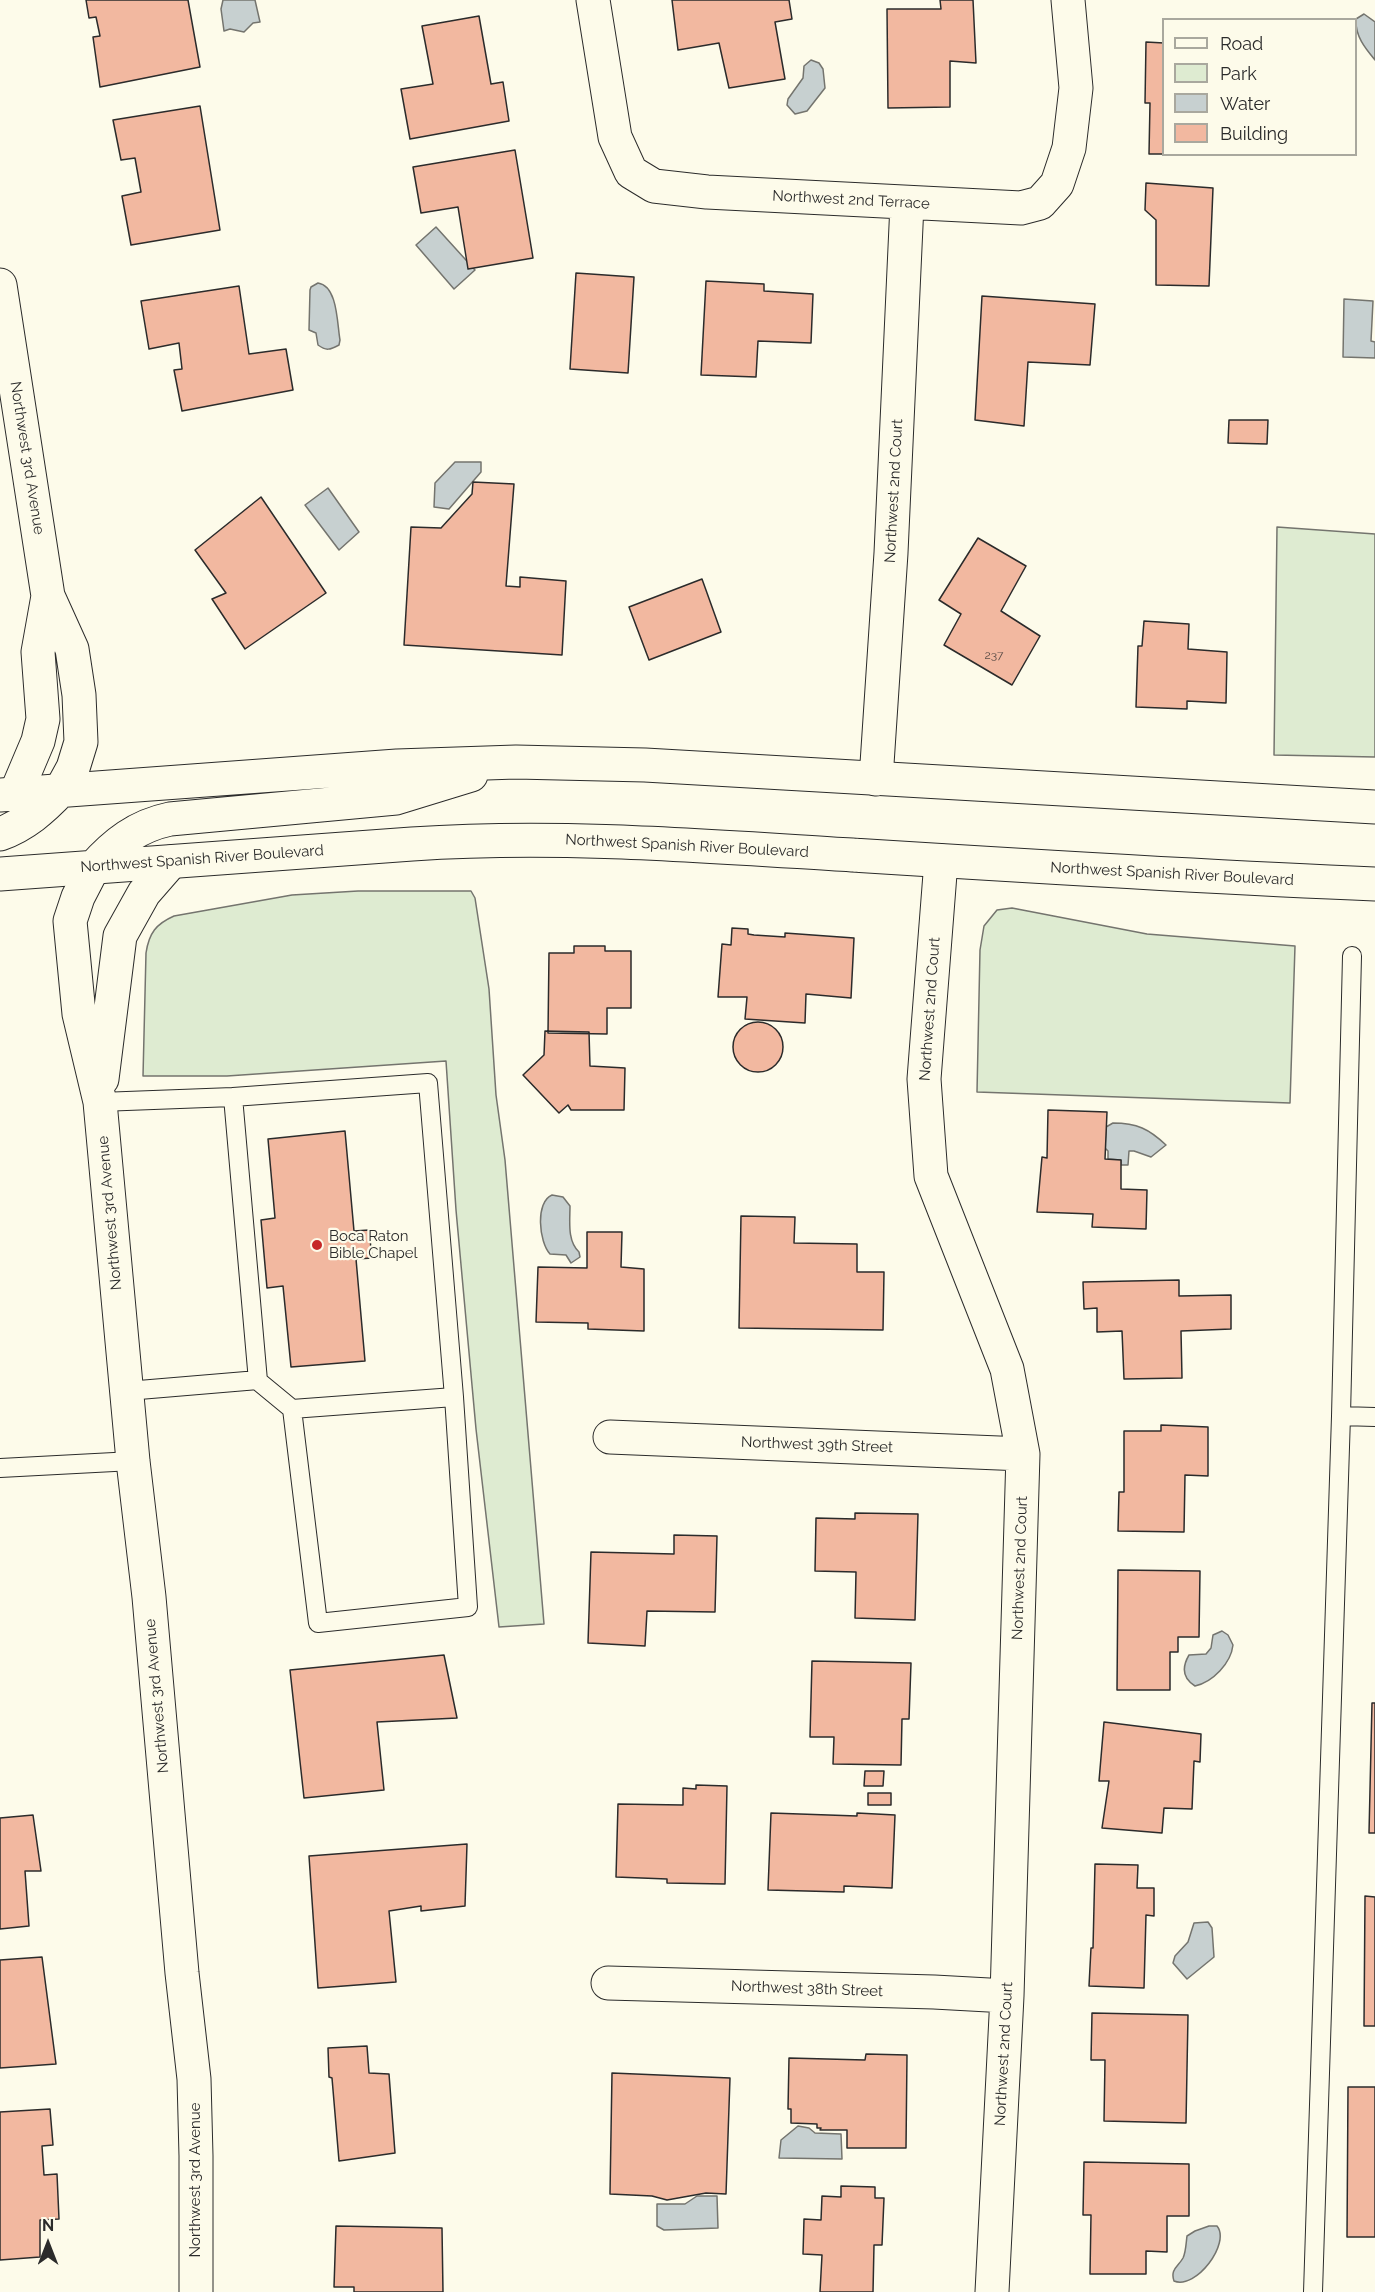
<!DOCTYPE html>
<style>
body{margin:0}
#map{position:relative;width:1375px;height:2292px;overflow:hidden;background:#fdfbea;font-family:Raleway,sans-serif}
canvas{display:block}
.legend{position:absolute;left:1162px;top:18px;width:195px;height:138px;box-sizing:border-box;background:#fdfbea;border:2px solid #a9a89e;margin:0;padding:8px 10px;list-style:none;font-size:18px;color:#2b2b2b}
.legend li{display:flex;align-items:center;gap:12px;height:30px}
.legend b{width:30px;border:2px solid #a9a89e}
.north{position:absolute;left:18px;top:2214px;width:60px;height:60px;-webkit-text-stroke:4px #fdfbea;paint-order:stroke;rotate:0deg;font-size:16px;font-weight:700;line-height:24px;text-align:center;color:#2b2b2b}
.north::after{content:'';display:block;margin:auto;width:21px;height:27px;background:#2b2b2b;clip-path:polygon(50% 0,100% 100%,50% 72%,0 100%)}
</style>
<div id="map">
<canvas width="1375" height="2292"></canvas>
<ul class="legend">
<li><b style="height:8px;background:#fdfbea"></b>Road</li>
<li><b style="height:16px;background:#deebd1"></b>Park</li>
<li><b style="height:16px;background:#c7d0d0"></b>Water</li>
<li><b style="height:16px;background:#f2b8a0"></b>Building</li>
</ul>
<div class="north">N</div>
</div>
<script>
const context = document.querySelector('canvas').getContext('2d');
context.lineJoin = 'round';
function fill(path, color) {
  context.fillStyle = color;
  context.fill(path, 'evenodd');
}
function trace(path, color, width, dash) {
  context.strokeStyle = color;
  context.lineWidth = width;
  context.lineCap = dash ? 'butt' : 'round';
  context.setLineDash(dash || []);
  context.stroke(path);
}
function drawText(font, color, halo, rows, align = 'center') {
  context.font = font + ' Raleway,sans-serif';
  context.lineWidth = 4.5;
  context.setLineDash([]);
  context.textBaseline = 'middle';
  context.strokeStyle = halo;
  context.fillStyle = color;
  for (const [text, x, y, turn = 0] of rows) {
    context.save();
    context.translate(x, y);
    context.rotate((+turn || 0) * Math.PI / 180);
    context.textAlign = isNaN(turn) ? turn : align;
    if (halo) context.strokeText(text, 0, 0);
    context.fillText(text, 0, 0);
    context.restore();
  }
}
const green = new Path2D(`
 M1277,527L1375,534V757L1274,755Z
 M358,891H471L475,898L489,989L496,1095L505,1160L544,1624L499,1627L476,1429L456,1210L446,1061L227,1076H143L146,953C149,933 156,924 174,916L292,895Z
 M1012,908L1147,934L1295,946L1290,1103L977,1092L980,950L984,926L997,910Z`);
fill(green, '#deebd1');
trace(green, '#74746e', 1.5);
const water = new Path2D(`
 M223,0H255L260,22L253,23L244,32L230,29L224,31L221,9Z
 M1364,14L1375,22V60C1365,48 1355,36 1356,19Z
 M811,60L819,63L823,69L825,88L807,111L795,114L787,105L788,99L803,78L804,66Z
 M436,227L475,270L454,289L416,245Z
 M318,283C338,286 337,324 340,340L339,345C330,350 326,351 318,345L316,333L309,330L310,290L311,287Z
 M1344,299L1373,301L1371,341L1375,342V358L1343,357Z
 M455,462H481V472L449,509L434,507L435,483Z
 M328,488L359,532L339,550L305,505Z
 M1113,1123C1137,1123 1149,1129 1166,1145L1151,1157L1134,1151H1129L1128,1165H1121V1160L1108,1159V1151L1105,1148L1106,1127Z
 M552,1195L563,1197L570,1206C570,1221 567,1241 579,1252L580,1257L571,1263L566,1255L550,1254C539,1242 535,1202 552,1195Z
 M1222,1631L1228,1635L1233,1645C1231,1663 1213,1682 1195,1686C1182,1678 1182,1667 1189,1655L1206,1654L1211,1648L1213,1635Z
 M1208,1922L1212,1928L1214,1957L1187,1979L1173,1963L1175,1956L1188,1942L1194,1923Z
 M798,2126L809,2128L815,2133L841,2134L842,2159L779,2158L781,2140Z
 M697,2196H717L718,2228L664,2230L657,2226V2204H685Z
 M1209,2226H1217C1231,2243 1196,2290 1174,2281C1170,2269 1178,2267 1183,2258C1186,2252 1186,2243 1187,2236L1195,2231Z`);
fill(water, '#c7d0d0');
trace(water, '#74746e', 1.5);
const building = new Path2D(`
 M86,0H188L200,67L100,87L93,37L100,36L96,17L89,18Z
 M672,0H789L792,19L775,22L785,79L729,88L719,43L678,50Z
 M940,0H973L976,63L950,61V107L888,108L887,9H941Z
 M479,16L491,84L503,82L509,121L410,139L401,89L433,84L422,26Z
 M1146,42L1164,43V154H1149L1150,103H1145Z
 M200,106L220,230L131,245L122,196L141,192L135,158L121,160L113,120Z
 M515,150L533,258L468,269L458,207L421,213L413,167Z
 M1146,183L1213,188L1209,286L1156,285V220L1145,210Z
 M576,273L634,277L628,373L570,369Z
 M706,281L764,284V291L813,294L811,343L758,341L756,377L701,375Z
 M239,286L249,354L286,349L293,390L182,411L174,370L182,369L179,343L149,349L141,301Z
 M982,296L1095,304L1090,365L1028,362L1024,426L975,420Z
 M1229,420H1268L1267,444L1228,443Z
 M473,482L514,484L506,586L520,587V577L566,581L562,655L404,645L411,527L441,528L472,494Z
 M261,497L326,593L245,649L212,599L226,593L195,550Z
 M978,538L1026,566L1001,611L1040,636L1012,685L944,645L961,614L939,600Z
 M702,579L721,632L649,660L629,607Z
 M1144,621L1189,624L1188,649L1227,652L1226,703L1187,701V709L1136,707L1138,646H1142Z
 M732,928L748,929V934L754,935L785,937V933L854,938L851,998L806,994L805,1023L745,1019L747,997H718L722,944L731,945Z
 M574,946H605V951H631V1008H607V1034L548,1033L549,953H574Z
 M733 1047a25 25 0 1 1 50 0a25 25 0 1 1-50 0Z
 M545,1031L589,1032L590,1066L625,1068L624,1110H571L568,1105L559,1113L523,1075L544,1055Z
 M1048,1110L1107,1112L1105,1159L1121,1160V1189L1147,1190L1146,1229L1092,1227L1093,1214L1037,1212L1042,1157L1047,1158Z
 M345,1131L354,1231L369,1230L372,1258L356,1259L365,1361L291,1367L283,1286L267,1288L261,1220L275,1218L268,1139Z
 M741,1216L795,1217L794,1243L857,1244V1272H884L883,1330L739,1328Z
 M587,1232H622L621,1267L644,1269V1331L588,1329V1323L536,1322L538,1267L587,1268Z
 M1179,1280V1296L1231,1295V1329L1181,1331L1182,1378L1124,1379L1122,1331L1097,1332V1308L1084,1309L1083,1282Z
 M1161,1425L1208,1427V1476L1185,1475L1184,1532L1118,1531L1119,1492H1124V1431H1161Z
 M855,1513L918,1514L915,1620L855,1618L856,1572L815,1571L816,1518L855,1519Z
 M674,1535L717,1536L715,1612L647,1611L645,1646L588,1643L591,1552L674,1554Z
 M1118,1570L1200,1571L1199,1637H1178V1652H1170V1690H1117Z
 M444,1655L457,1718L377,1722L384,1790L304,1798L290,1670Z
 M812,1661L911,1663L909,1719H902L901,1765L833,1764L834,1737H810Z
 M1372,1703H1375V1833H1369Z
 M1104,1722L1201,1734L1200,1762L1194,1761L1192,1809L1164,1808L1162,1833L1102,1828L1109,1781H1099Z
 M865,1771H884L883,1786H864Z
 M696,1785L727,1786L725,1884L667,1883V1879L616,1877L618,1804L683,1805V1788L696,1789Z
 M868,1793H891V1805H868Z
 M771,1813L857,1816V1813L895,1815L892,1888L844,1886V1892L768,1890Z
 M33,1815L41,1871H25L29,1926L0,1929V1818Z
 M467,1844L465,1906L421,1911V1906L389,1911L396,1982L318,1988L309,1856Z
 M1095,1864L1138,1865L1137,1888H1154V1916L1146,1915L1144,1988L1089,1986L1091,1948H1093Z
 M1365,1896L1375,1897V2026H1364Z
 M42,1957L56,2064L0,2068V1960Z
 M1092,2013L1188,2015L1186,2123L1104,2121L1105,2060H1091Z
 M367,2046L369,2073L389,2074L395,2153L339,2161L332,2078L329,2077L328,2048Z
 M866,2054L907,2055L906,2148H847V2130H820L821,2128H817V2124L791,2123V2109H788L789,2058L865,2060Z
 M612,2073L730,2078L726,2194L706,2193L667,2200L652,2196L610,2194Z
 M1348,2087H1375V2237H1347Z
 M50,2109L53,2145L42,2146L44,2175L57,2174L59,2219L40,2220V2257L0,2260V2112Z
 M1084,2162L1189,2164V2216H1167V2252L1146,2251V2274H1090L1091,2215H1083Z
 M841,2186L875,2187V2198H884L882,2245H874L873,2292H820L822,2255L803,2254L804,2219L821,2220L822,2196L841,2197Z
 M336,2226L442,2228L443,2292H354V2287H334Z`);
fill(building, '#f2b8a0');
trace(building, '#2b2b2b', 1.5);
const lane = new Path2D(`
 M100,1102L233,1097L428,1083L454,1397L292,1409L258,1381L233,1097
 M127,1391L258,1380
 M292,1409L318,1623L468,1607L454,1397
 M1341,1416L1375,1417
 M0,1468L133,1461
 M1313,2292L1341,1416L1352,956`);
const street = new Path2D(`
 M593,0L615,137L631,172L654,186L707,192L1021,208L1040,203L1057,184L1069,148L1076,88L1068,0
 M0,285L48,596L72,649L79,695L81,742L73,768L61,790
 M876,779L891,553L907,204
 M16,793L38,741L43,719L38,652L48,596
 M941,861L924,1079L931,1176L1007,1369L1023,1454L1007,1996L992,2292
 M93,868L78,897L70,921L79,1014L100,1102L133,1461L149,1597L182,1973L194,2079L196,2156V2292
 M102,1079L120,936L144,893L171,862
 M610,1437L1023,1454
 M608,1983L934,1992L1007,1996`);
const secondary = new Path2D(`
 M0,795L397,766L516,762L645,765L1375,807
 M0,834C25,825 43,809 61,790
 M93,868C115,843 137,826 170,819L396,798L471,775
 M0,874L412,844C559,834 705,846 852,855C1027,866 1201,877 1375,884`);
trace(lane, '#2b2b2b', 20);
trace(street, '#2b2b2b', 35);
trace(secondary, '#2b2b2b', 35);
trace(lane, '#fdfbea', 18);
trace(street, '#fdfbea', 33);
trace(secondary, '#fdfbea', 33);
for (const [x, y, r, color] of [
 [317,1245,6,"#c62828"]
]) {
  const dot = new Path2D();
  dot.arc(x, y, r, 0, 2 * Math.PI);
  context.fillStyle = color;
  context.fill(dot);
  trace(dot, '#fdfbea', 2);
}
drawText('12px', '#5d4e48', null, [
 ["237",994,655]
]);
drawText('15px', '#2b2b2b', '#fdfbea', [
 ["Northwest 2nd Terrace",851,200,3],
 ["Northwest 3rd Avenue",27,458,81],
 ["Northwest 2nd Court",894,491,-87],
 ["Northwest Spanish River Boulevard",687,846,3],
 ["Northwest Spanish River Boulevard",202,859,-4],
 ["Northwest Spanish River Boulevard",1172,874,3],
 ["Northwest 2nd Court",930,1009,-86],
 ["Northwest 3rd Avenue",110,1213,-95],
 ["Northwest 39th Street",817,1445,2],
 ["Northwest 2nd Court",1020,1568,-88],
 ["Northwest 3rd Avenue",157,1696,-95],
 ["Northwest 38th Street",807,1989,2],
 ["Northwest 2nd Court",1004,2054,-87],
 ["Northwest 3rd Avenue",195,2180,-90]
]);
drawText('15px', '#2b2b2b', '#fdfbea', [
 ["Boca Raton",329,1236],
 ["Bible Chapel",329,1253]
], 'left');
</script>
